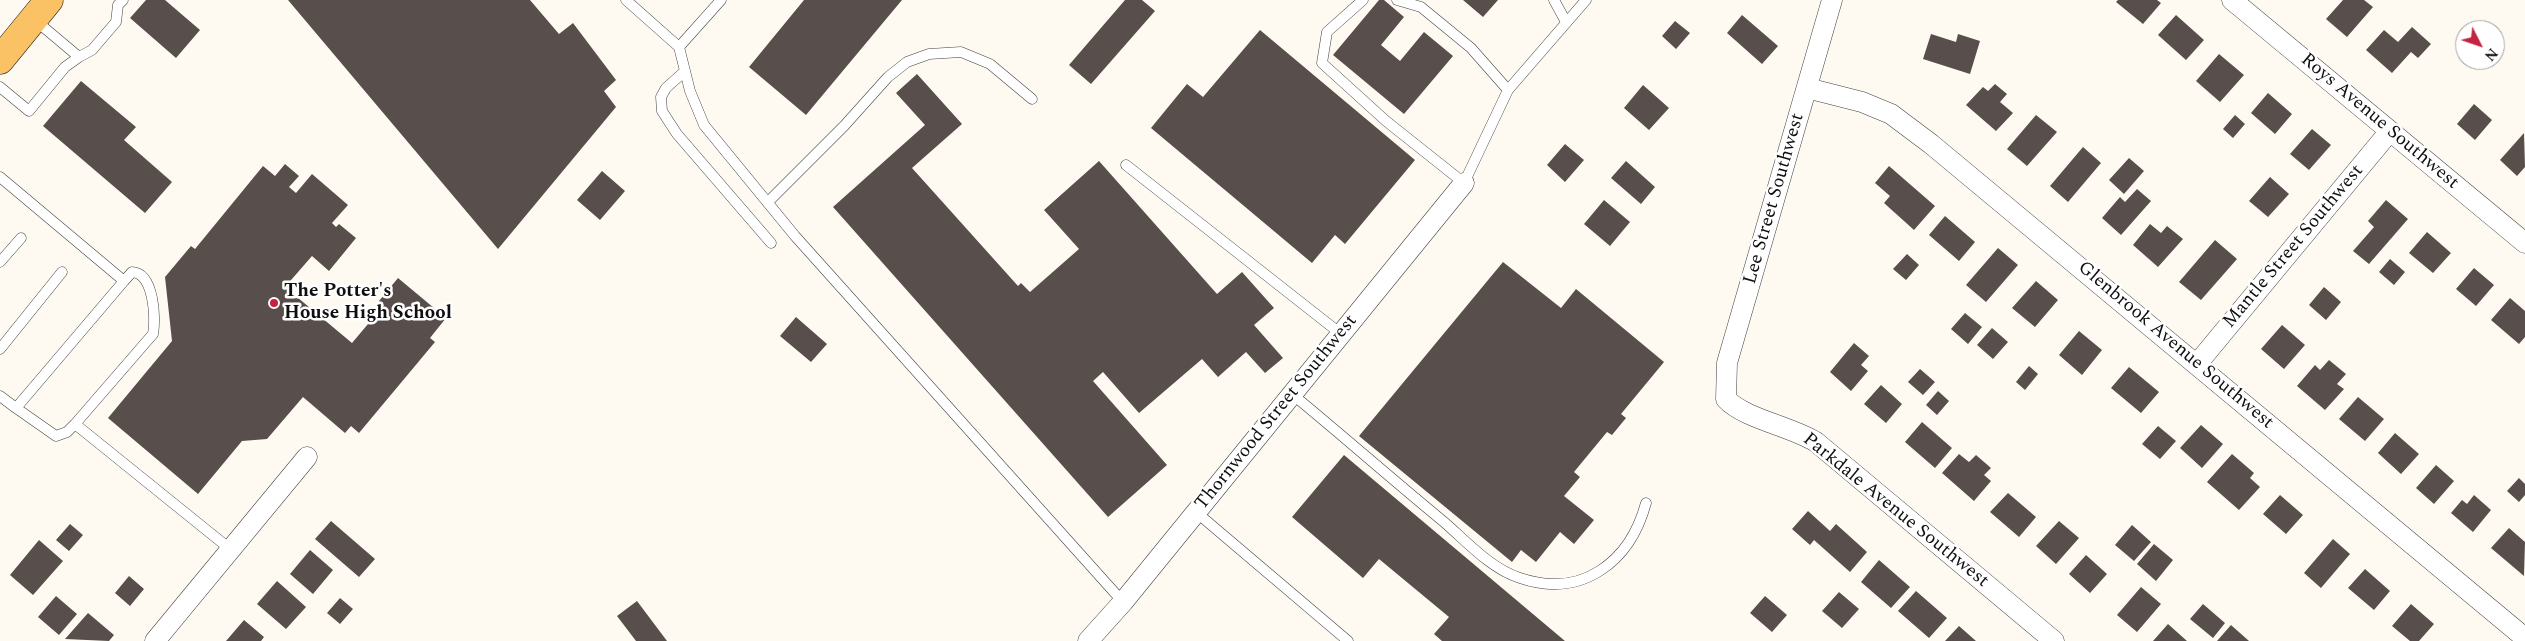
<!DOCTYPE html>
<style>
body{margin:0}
#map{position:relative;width:2525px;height:641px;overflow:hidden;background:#fffaf1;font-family:Spectral,serif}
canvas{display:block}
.north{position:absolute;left:2455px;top:20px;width:50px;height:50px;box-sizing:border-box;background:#fff;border:1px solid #9f9f9f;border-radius:50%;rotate:131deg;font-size:14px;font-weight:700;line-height:20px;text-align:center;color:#0f0f0f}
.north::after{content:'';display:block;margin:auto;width:18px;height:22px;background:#c42342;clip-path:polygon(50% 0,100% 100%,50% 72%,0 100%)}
</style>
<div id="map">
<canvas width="2525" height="641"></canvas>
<div class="north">N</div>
</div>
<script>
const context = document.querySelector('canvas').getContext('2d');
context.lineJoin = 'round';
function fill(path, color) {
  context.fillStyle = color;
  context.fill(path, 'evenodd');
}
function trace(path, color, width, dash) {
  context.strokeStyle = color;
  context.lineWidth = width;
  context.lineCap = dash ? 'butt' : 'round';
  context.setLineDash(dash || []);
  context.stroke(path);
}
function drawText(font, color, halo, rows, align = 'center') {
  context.font = font + ' Spectral,serif';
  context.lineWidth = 5;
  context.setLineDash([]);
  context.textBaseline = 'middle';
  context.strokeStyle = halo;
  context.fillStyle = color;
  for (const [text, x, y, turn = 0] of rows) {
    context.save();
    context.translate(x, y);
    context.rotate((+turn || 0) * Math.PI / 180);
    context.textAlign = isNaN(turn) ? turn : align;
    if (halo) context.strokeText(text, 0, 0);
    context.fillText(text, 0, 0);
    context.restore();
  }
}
fill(new Path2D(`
 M146,0H165L200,30L176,58L130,18Z
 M288,0H530L559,34L573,23L616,80L604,91L616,107L498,249Z
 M804,0H902L806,115L749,67Z
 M1125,0H1142L1155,11L1091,84L1069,65Z
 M1379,0H1384L1404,17L1381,45L1400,61L1424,32L1453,56L1404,114L1333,55Z
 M1463,0H1498L1483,17Z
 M2118,0H2157L2161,3L2143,24L2116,2Z
 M2343,0H2364L2373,7L2347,37L2326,19Z
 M1742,15L1778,46L1762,64L1727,33Z
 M2176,15L2204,40L2186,60L2158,35Z
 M1675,21L1690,33L1676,49L1662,36Z
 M2412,27L2431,44L2418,58L2411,52L2392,73L2366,50L2384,30L2398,42Z
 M1260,30L1415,160L1345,244L1335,235L1312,263L1151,128L1187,84L1203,97Z
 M1931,34L1956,42L1958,34L1980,41L1970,74L1923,59Z
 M2219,54L2244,75L2220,102L2196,81Z
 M917,74L962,124L912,168L1018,286L1021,283L1030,292L1079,249L1044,210L1099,161L1217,294L1242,272L1274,308L1254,325L1283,358L1265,373L1246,352L1218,377L1202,359L1139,413L1103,372L1093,381L1167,465L1108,517L833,207L925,125L896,93Z
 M81,81L136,127L124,140L172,182L145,213L43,126Z
 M1995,84L2007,94L2000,102L2013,113L1996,131L1966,105L1983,87L1988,91Z
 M1643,85L1669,108L1649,130L1624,108Z
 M2268,93L2292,114L2275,134L2251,113Z
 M2474,104L2492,120L2475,140L2457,124Z
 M2036,115L2057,132L2027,166L2007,149Z
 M2235,115L2245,124L2233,138L2223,129Z
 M2312,129L2331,145L2309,170L2290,154Z
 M2524,133L2525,167L2517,176L2500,160Z
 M1565,144L1584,160L1565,182L1547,165Z
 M2083,147L2101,163L2068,202L2050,186Z
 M2129,158L2144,171L2124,194L2109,180Z
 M1626,161L1655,187L1641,204L1611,178Z
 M285,164L299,176L289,187L296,193L312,174L348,205L332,223L336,227L339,224L356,238L329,271L312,256L285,287L352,343L384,305L379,301L398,278L446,318L430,338L435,342L359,433L351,426L345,433L303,397L267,439L242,441L198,494L108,418L172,341L165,277L191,246L195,249L263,166L275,176Z
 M1889,166L1935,206L1914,230L1884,203L1890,196L1875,183Z
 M602,171L625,191L600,220L577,200Z
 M2270,177L2289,194L2268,217L2249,201Z
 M2137,189L2151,201L2121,235L2102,218L2120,197L2125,202Z
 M1604,200L1630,222L1610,246L1584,224Z
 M2386,200L2408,219L2369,264L2353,251L2374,227L2368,221Z
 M1945,216L1975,242L1959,261L1929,235Z
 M2150,224L2161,233L2167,226L2183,239L2158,267L2133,245Z
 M2427,232L2451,253L2433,273L2409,253Z
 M2215,240L2237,259L2201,300L2179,282Z
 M1998,248L2018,265L1986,302L1966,285Z
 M1907,254L1919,265L1906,280L1893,269Z
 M2390,259L2405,272L2394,285L2379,272Z
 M1503,262L1561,308L1576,289L1664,362L1621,414L1626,418L1612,435L1607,432L1574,472L1580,477L1564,496L1594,520L1574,544L1560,532L1536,562L1521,550L1512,562L1359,436Z
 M2474,268L2494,285L2476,306L2456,289Z
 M2036,281L2058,300L2035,327L2012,308Z
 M2324,287L2341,302L2326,320L2309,305Z
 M2510,298L2525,311V337L2519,344L2491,320Z
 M1965,313L1982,327L1968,344L1951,329Z
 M796,317L827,344L811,362L780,336Z
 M2282,325L2305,345L2284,369L2261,349Z
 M1992,328L2008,342L1993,359L1977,345Z
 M2079,331L2102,350L2082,375L2059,355Z
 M1854,343L1869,356L1861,365L1868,371L1851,391L1830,372Z
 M2329,360L2346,374L2337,384L2344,389L2325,410L2297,386L2315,365L2320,370Z
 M2029,366L2038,374L2025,390L2016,382Z
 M2129,367L2159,392L2141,413L2111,388Z
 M1920,369L1935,382L1923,395L1908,382Z
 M1881,385L1902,404L1886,423L1864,404Z
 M1938,391L1949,401L1937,415L1926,405Z
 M2358,397L2384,419L2365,441L2339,419Z
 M1922,422L1952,448L1935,468L1905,442Z
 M2201,425L2223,444L2202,468L2180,448Z
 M2158,426L2176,441L2160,459L2142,444Z
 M2395,433L2419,454L2401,474L2378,453Z
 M1959,454L1969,462L1976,455L1991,468L1984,475L1991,481L1974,501L1942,473Z
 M2232,454L2254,473L2250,478L2260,487L2239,510L2207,482Z
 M1344,455L1565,641H1442L1434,634L1449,617L1379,559L1363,578L1292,517Z
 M2436,465L2454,481L2434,504L2416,488Z
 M2519,478L2525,484V495L2519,502L2507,491Z
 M2008,493L2036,517L2019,537L1990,512Z
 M2280,495L2303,515L2286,534L2263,514Z
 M2474,495L2491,510L2473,532L2451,513L2462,500L2467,504Z
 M1808,511L1830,531L1836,524L1867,552L1850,572L1814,540L1810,545L1792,529Z
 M331,521L375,559L359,577L315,539Z
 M2059,521L2079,538L2056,564L2036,546Z
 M70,524L83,535L69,551L56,540Z
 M2132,525L2151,542L2134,561L2115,545Z
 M2509,528L2525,542L2524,576L2491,548Z
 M2333,539L2350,554L2321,588L2304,573Z
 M39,540L63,561L33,595L10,575Z
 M2154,544L2173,560L2156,581L2137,564Z
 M310,550L333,570L313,594L290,574Z
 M2086,555L2107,574L2090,593L2069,574Z
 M1879,560L1910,587L1891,608L1861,582Z
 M2365,569L2390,591L2374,610L2348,588Z
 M129,576L144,589L130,606L115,593Z
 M277,581L306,607L286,629L257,604Z
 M2141,587L2161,604L2137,632L2117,615Z
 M1916,591L1947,618L1929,638L1898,611Z
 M1839,592L1859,609L1842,628L1822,611Z
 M56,596L77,614L59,635L38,617Z
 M1765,596L1787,615L1772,632L1750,613Z
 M340,598L353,609L340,624L327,613Z
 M637,601L667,641H636L617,616Z
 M2203,604L2225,623L2213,638L2190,619Z
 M2411,604L2434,624L2419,641H2410L2392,626Z
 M88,613L114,635L109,641L65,639Z
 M244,620L264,637L261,641H226Z
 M2168,624L2187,641H2153Z
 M2231,625L2249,641H2217Z
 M1959,626L1976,641H1945Z`), '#584e4b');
const service = new Path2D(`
 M626,0L679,47L690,91L704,125L795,236L1123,602
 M1363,0L1327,32L1322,63L1386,121L1464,183L1508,90L1586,0
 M1397,0L1421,7L1471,48L1508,90
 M1554,0L1566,22
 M35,20L79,57L92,50L116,22L118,5L123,0
 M679,47L721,0
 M685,71L666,88L661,97L662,111L677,134L771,243
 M0,87L29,111L65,67L79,57
 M1126,165L1341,334
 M0,177L124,281L16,408L56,436L67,432L75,424L230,549
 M768,202L844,126L888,77L907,62L929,54L961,52L990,64L1032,99
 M0,262L21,238
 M0,349L62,272
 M1292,394C1343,436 1393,480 1444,522C1466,541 1491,569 1520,578C1582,599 1630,562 1646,503
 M0,396L16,408
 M75,424L153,334C156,318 154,273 132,272L124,281
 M1196,512L1348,641`);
const minor = new Path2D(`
 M1832,0L1727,363L1726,399C1745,419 1790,426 1816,442L2054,641
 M2232,0L2525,243
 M1807,88L1862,102L1891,114L1931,144L2525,638
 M2197,364L2390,131
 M155,641L307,457
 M1088,641L1123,602L1464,183`);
const primary = new Path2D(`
 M0,60L49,0`);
trace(service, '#424242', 11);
trace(minor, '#424242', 21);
trace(primary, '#202020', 29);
trace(service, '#fff', 10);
trace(minor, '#fff', 20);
trace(primary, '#fbc165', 28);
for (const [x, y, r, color] of [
 [274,303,5,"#c42342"]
]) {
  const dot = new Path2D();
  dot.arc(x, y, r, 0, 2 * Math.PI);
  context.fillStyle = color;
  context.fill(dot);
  trace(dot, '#fff', 2);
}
drawText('19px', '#0f0f0f', '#fff', [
 ["Roys Avenue Southwest",2379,122,40],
 ["Lee Street Southwest",1775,199,-74],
 ["Mantle Street Southwest",2294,247,-50],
 ["Glenbrook Avenue Southwest",2175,346,40],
 ["Thornwood Street Southwest",1277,413,-51],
 ["Parkdale Avenue Southwest",1895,511,39]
]);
drawText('bold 19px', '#0f0f0f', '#fff', [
 ["The Potter's",284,292],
 ["House High School",284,314]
], 'left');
</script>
